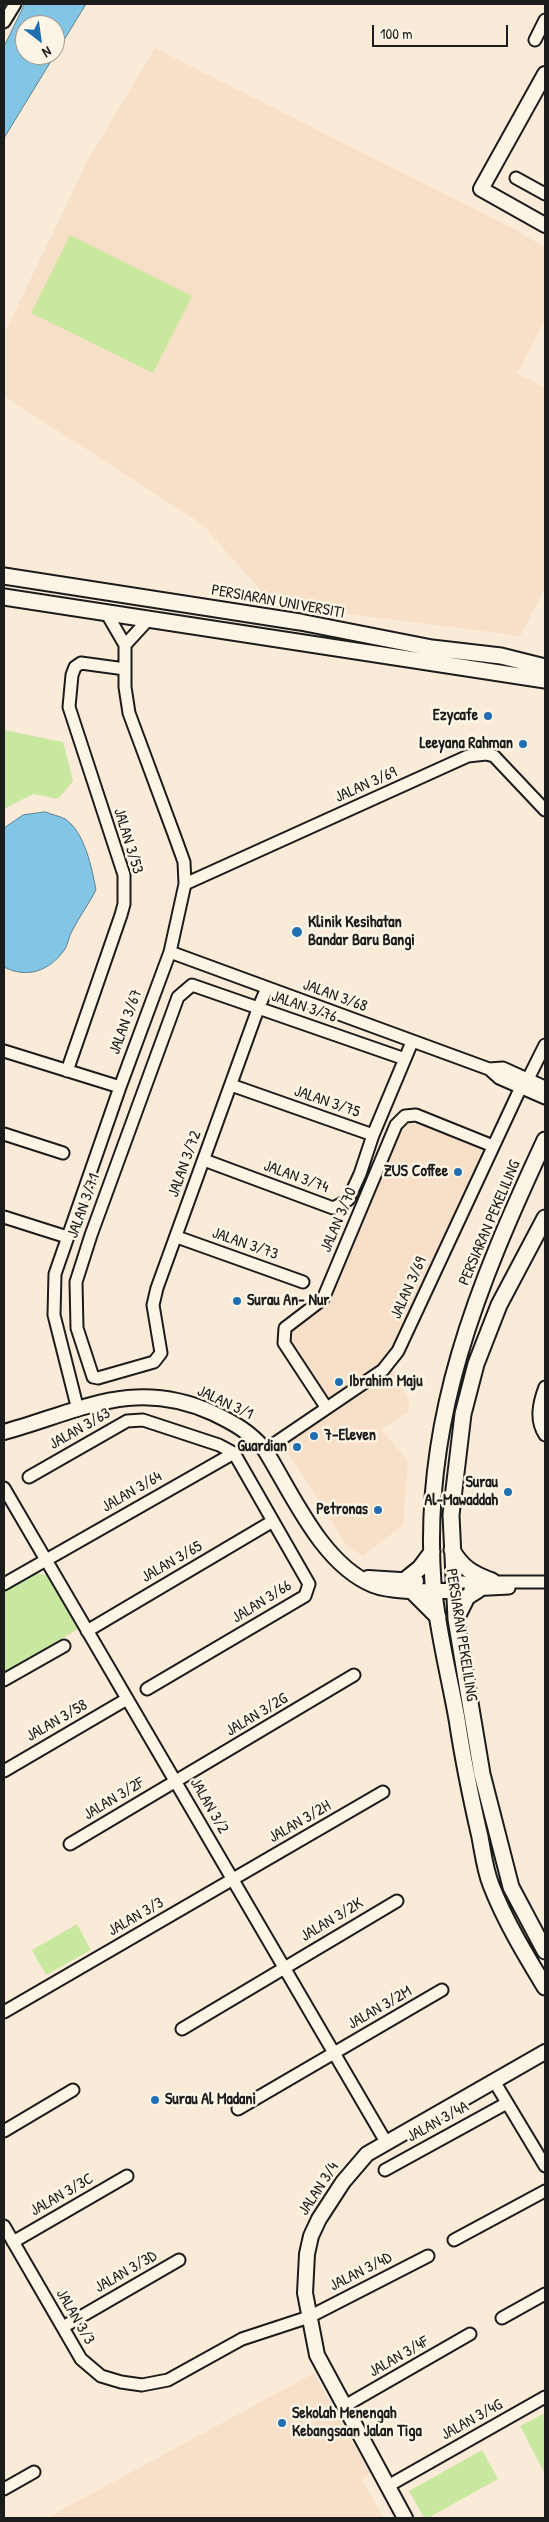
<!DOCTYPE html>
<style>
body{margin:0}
#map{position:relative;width:549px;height:2522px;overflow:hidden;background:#faebd8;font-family:"Patrick Hand",sans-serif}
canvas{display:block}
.frame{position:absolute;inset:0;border:5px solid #1c1c1c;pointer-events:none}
.north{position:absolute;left:15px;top:15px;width:50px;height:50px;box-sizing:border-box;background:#fcf5e5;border:1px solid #a29e95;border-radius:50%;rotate:150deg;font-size:14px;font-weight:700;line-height:20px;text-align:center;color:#1c1c1c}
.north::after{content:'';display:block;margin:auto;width:18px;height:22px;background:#1f6fb2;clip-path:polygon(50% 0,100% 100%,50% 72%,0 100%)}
.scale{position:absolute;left:372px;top:25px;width:136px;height:22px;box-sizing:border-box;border:2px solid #1c1c1c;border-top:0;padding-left:6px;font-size:15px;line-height:18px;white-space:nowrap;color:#1c1c1c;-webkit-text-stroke:4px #fcf5e5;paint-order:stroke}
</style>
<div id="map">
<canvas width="549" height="2522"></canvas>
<div class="frame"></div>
<div class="north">N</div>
<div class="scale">100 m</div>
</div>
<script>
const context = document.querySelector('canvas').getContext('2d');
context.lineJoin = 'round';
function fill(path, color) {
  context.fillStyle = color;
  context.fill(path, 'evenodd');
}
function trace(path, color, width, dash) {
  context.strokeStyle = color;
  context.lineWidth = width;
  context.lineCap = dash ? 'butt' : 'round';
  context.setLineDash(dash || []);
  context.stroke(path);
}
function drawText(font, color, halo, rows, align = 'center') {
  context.font = font + ' "Patrick Hand",sans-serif';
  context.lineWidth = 5;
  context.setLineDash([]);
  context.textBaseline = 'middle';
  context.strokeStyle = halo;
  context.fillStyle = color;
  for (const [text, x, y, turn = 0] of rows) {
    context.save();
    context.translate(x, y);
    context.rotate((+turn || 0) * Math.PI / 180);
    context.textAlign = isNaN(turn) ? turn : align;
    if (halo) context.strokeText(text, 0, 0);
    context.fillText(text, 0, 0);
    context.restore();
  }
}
fill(new Path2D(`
 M155,48L518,231L545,248V320L517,373L545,388V588L520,636L357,615L269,600L202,524L4,396V334L89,158Z
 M408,1118L488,1148L396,1346L379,1368L329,1401L289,1341V1329L325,1302L399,1129Z
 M392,1370L410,1402L408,1412L381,1430L408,1461L403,1525L363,1556L348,1547L282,1443Z
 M314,2373L370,2473L362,2479L383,2518H47Z`), '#f8dfc8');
fill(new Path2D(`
 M70,235L192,296L153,373L31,313Z
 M4,730L63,742L73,781L58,799L33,794L4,809Z
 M35,1573L47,1575L78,1629L4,1672V1591Z
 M77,1924L91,1950L46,1975L32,1950Z
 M545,2413V2471L544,2472L520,2426Z
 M482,2450L498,2479L428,2518H424L409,2491Z`), '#c8e79f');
const water = new Path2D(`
 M25,4H86L4,138V47ZM25,25H55V55H25Z
 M46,812C52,815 60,816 65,819C85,832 92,869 96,890C89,904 79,917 72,931C69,936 68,944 65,949C50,971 27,979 4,967V828L23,815Z`);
fill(water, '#83c5e4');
trace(water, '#5a8194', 1);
const minor = new Path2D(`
 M4,22L15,4
 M535,40L545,20
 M516,178L545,194
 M125,645L147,621
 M185,884L468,756L486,754L494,756L545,810
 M170,952L489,1069L499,1078L545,1098
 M267,988L258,1009L157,1288L153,1305L161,1353L154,1362L98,1378L93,1377L77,1328L76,1282L91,1235L178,997L192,985L405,1059
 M4,1051L120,1087
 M489,1069L503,1068L545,1087
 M67,1071L121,915L124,904V875L69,707L72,675L75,667L81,663L125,669
 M528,1079L545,1045
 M231,1085L373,1135
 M4,1134L63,1153
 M204,1160L333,1208L348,1200L360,1174L373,1135L412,1042
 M4,1217L67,1237
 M177,1237L303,1282
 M545,1387C539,1403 535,1420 545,1435
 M326,1407L284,1343L285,1328L323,1299L396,1125L405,1116L416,1115L493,1146
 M78,1410L54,1315L55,1274L120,1087L170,952L185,884L184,862L175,837L129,713L125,687V645L107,614
 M265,1450L383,1370L398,1351L521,1087
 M29,1477L127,1421L143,1420L219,1445L234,1453
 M4,1488L386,2142
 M452,1582H545
 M4,1584L234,1453
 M470,1590L509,1588
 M87,1631L273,1521
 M4,1680L64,1646
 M147,1689L305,1596L309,1584L234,1453
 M4,1771L127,1699
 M70,1844L354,1675
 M4,2012L383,1792
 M182,2029L397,1901
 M494,2081L545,2166
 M238,2109L442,1990
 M4,2131L73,2090
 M385,2170L507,2103
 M4,2226L81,2359L101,2376L121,2382L142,2385L168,2380L242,2339L309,2317L428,2256
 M454,2240L545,2191
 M13,2242L127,2176
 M502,2318L545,2294
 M63,2327L179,2260
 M343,2407L470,2334
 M388,2486L545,2397
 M4,2489L34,2472`);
const tertiary = new Path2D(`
 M545,74L481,189L545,225
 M4,1432C80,1411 134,1377 213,1413C234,1423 250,1432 265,1450C293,1495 322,1564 373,1585C393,1593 430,1591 453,1591
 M368,1578L416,1581
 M405,2518L317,2355L305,2293L307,2254L311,2236L319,2219L343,2182L367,2154L545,2052`);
const secondary = new Path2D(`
 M4,576L300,622L432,648L501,656L545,667
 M4,597L545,680
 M545,1140C478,1284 421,1421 433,1583C437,1629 449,1674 457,1719C463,1759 471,1798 480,1837C483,1853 485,1870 491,1885C505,1921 525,1954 545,1987
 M545,1218L499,1305L476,1364L463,1414L451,1515L456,1619L482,1774L511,1887L545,1951
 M452,1550C462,1568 473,1574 492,1581
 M405,1580L420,1568L432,1552
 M410,1589L438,1617
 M456,1619L467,1597L478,1590`);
trace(minor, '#1c1c1c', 15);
trace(tertiary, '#1c1c1c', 18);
trace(secondary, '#1c1c1c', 19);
trace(minor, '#fcf5e5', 11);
trace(tertiary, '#fcf5e5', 14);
trace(secondary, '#fcf5e5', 15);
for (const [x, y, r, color] of [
 [488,716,5,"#1f6fb2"],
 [523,744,5,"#1f6fb2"],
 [297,932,6,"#1f6fb2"],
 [458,1172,5,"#1f6fb2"],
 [237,1301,5,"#1f6fb2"],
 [339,1382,5,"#1f6fb2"],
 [314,1436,5,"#1f6fb2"],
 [297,1447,5,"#1f6fb2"],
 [508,1492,5,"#1f6fb2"],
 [378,1510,5,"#1f6fb2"],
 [155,2100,5,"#1f6fb2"],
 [282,2423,5,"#1f6fb2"]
]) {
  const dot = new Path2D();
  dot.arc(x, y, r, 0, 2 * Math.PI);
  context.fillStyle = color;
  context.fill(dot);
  trace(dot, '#fcf5e5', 2);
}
drawText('16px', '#1c1c1c', '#fcf5e5', [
 ["PERSIARAN UNIVERSITI",278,602,10],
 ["JALAN 3/69",366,785,-24],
 ["JALAN 3/53",128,841,73],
 ["JALAN 3/68",335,996,20],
 ["JALAN 3/76",304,1007,19],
 ["JALAN 3/67",126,1022,-70],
 ["JALAN 3/75",327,1102,19],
 ["JALAN 3/72",185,1164,-70],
 ["JALAN 3/74",296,1177,20],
 ["JALAN 3/71",84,1206,-70],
 ["JALAN 3/70",339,1220,-67],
 ["PERSIARAN PEKELILING",490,1223,-67],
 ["JALAN 3/73",245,1244,19],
 ["JALAN 3/69",409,1288,-66],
 ["JALAN 3/1",225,1403,25],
 ["JALAN 3/63",80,1429,-30],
 ["JALAN 3/64",132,1492,-30],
 ["JALAN 3/65",172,1562,-30],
 ["JALAN 3/66",262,1602,-32],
 ["PERSIARAN PEKELILING",461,1635,81],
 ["JALAN 3/2G",257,1715,-31],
 ["JALAN 3/58",57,1721,-30],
 ["JALAN 3/2F",114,1799,-31],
 ["JALAN 3/2",209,1806,60],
 ["JALAN 3/2H",300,1822,-30],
 ["JALAN 3/3",136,1917,-30],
 ["JALAN 3/2K",332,1920,-31],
 ["JALAN 3/2M",380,2008,-30],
 ["JALAN 3/4A",438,2122,-29],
 ["JALAN 3/4",319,2189,-57],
 ["JALAN 3/3C",62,2195,-30],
 ["JALAN 3/3D",126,2272,-30],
 ["JALAN 3/4D",361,2272,-27],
 ["JALAN 3/3",75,2317,60],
 ["JALAN 3/4F",399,2357,-30],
 ["JALAN 3/4G",472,2420,-29]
]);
drawText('bold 16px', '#1c1c1c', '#fcf5e5', [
 ["Ezycafe",478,716],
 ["Leeyana Rahman",513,744],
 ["Klinik Kesihatan",308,923,"left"],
 ["Bandar Baru Bangi",308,941,"left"],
 ["ZUS Coffee",448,1172],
 ["Surau An- Nur",247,1301,"left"],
 ["Ibrahim Maju",349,1382,"left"],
 ["7-Eleven",324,1436,"left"],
 ["Guardian",287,1447],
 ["Surau",498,1483],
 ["Al-Mawaddah",498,1501],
 ["Petronas",368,1510],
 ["Surau Al Madani",165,2100,"left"],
 ["Sekolah Menengah",292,2414,"left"],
 ["Kebangsaan Jalan Tiga",292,2432,"left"]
], 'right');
</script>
